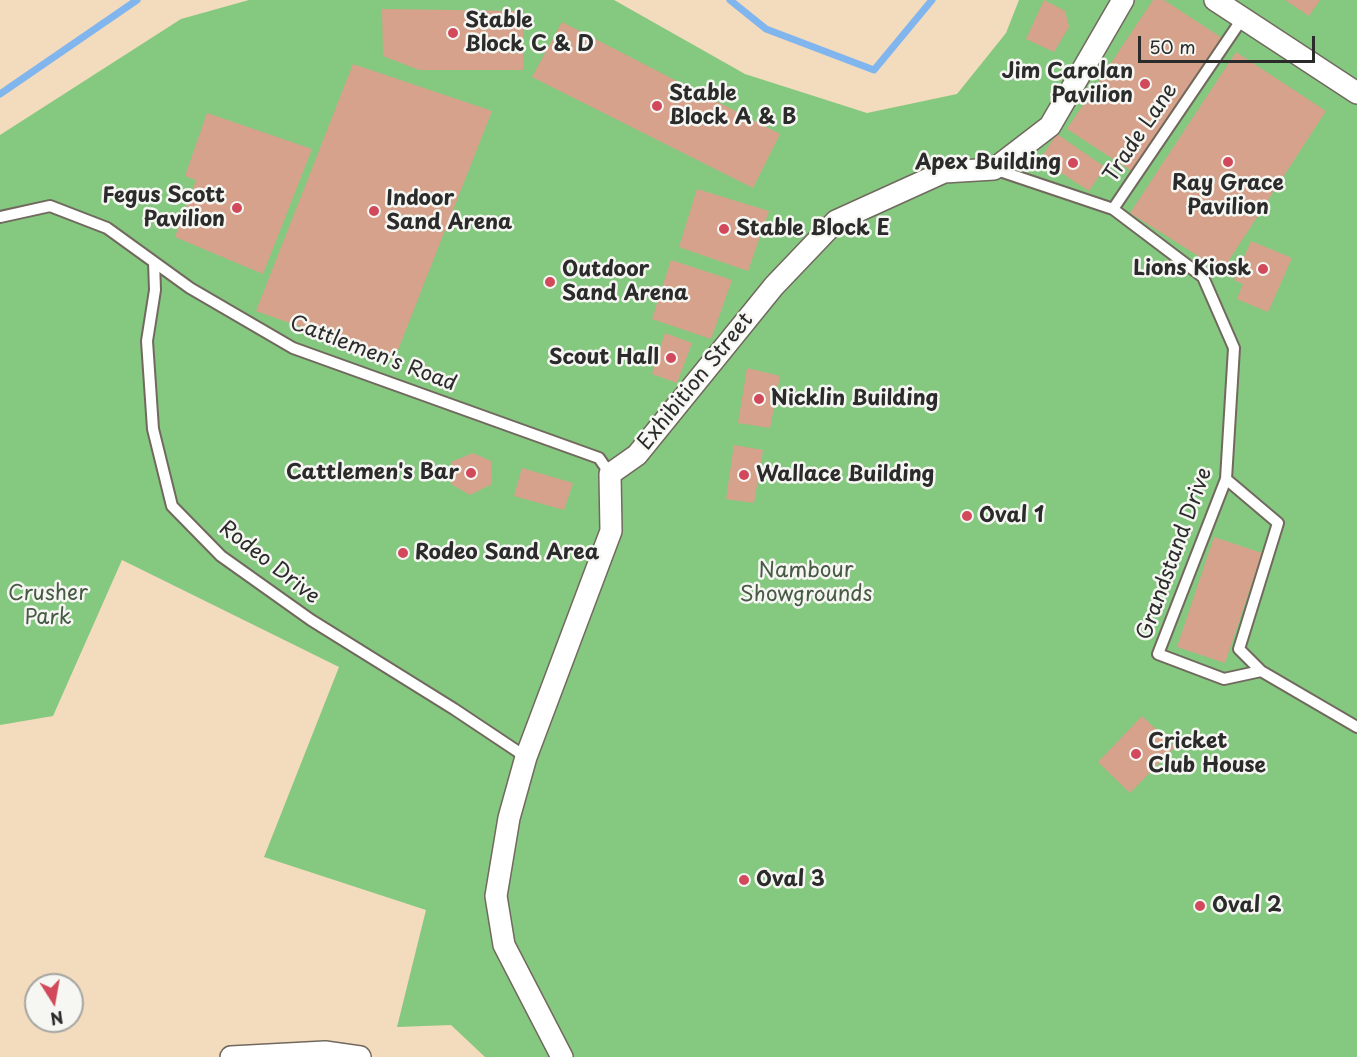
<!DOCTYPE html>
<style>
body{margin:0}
#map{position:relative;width:1357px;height:1057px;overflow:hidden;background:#f3dbbd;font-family:"Playpen Sans",sans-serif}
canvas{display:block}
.north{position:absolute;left:24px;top:973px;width:60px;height:60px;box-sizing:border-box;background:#f6f6f2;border:2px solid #a5a5a2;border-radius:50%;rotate:169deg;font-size:16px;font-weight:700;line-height:24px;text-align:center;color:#2b2b2b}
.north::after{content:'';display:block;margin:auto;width:21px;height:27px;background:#d1495b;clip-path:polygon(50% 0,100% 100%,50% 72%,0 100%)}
.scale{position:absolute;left:1138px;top:36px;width:177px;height:27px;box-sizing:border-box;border:3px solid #2b2b2b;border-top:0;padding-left:8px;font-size:18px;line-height:21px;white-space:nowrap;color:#2b2b2b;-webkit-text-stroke:4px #f6f6f2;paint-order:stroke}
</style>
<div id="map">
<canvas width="1357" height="1057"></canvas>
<div class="north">N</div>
<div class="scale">50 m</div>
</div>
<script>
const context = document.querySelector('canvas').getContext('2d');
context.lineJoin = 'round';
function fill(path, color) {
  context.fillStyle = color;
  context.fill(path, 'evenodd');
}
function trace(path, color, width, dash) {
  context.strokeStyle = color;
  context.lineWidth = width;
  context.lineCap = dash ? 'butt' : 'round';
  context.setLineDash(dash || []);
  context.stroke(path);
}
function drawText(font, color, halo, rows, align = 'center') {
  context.font = font + ' "Playpen Sans",sans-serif';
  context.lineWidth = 5;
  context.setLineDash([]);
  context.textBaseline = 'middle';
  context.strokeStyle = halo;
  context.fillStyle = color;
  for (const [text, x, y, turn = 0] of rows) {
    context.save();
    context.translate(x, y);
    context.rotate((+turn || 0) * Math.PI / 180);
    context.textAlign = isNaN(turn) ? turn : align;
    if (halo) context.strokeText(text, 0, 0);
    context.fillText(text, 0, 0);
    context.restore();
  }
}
fill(new Path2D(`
 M249,0H614L745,74L867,113L957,94L1006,33L1019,0H1357V1057H485L451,1025L397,1027L426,910L264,857L339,667L122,560L53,716L0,725V135L181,19Z`), '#85c880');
trace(new Path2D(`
 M730,0L766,29L874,70L932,0
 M0,94L137,0`), '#80b5ee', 7);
fill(new Path2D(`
 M1044,0L1065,11L1069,27L1054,52L1026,39Z
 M1153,0H1164L1222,38L1133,172L1067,129Z
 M1285,0H1320L1309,16Z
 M382,9L523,11V70H419L383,56Z
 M562,22L780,134L753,188L532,77Z
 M1236,52L1326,111L1222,271L1130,213Z
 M353,64L492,111L394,360L256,311Z
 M207,113L312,149L263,274L175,237L196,180L185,176Z
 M1057,134L1105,167L1089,191L1040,159Z
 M697,189L769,211L748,271L679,247Z
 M1251,241L1292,258L1268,312L1237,299L1243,284L1234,280Z
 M671,260L732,280L711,339L652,319Z
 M665,333L692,343L677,383L652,374Z
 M747,368L780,376L770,428L738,423Z
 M734,445L763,450L754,503L726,499Z
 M473,453L491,461L492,484L470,495L451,484V462Z
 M522,468L573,483L564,510L514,496Z
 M1214,537L1262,553L1225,663L1177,647Z
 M1142,716L1175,747L1130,793L1098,762Z`), '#d7a28b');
const lane = new Path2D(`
 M994,169L1113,209L1203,277L1234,348L1226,479L1158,654L1224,679L1261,671L1357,727
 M1113,209L1242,19
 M0,217L50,206L107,228L190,288L293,348L599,458L610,474
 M154,262L155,290L147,341L153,429L172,506L221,556L311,620L454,709L526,757
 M1226,479L1278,523L1239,649L1261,671`);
const street = new Path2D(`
 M1215,0L1357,93
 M231,1057L325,1052L360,1057
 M562,1057L504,945L496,896L509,818L526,757L611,531L610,474L637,455L774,286L836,221L944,172L994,169L1050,126L1123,0`);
trace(lane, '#71695e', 14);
trace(street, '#71695e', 24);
trace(lane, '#fff', 10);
trace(street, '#fff', 21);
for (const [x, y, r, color] of [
 [453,33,6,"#d1495b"],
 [1145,84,6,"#d1495b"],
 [657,106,6,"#d1495b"],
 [1228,162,6,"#d1495b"],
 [1073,163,6,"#d1495b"],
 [237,208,6,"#d1495b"],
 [374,211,6,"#d1495b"],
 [724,229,6,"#d1495b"],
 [1263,269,6,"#d1495b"],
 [550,282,6,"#d1495b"],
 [671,358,6,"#d1495b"],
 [759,399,6,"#d1495b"],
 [471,473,6,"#d1495b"],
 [744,475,6,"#d1495b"],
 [967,516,6,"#d1495b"],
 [403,553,6,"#d1495b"],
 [1136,754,6,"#d1495b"],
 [744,880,6,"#d1495b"],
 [1200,906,6,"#d1495b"]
]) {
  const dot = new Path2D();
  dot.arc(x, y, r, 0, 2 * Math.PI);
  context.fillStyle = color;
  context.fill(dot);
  trace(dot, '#f6f6f2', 2);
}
drawText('bold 21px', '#2b2b2b', '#f6f6f2', [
 ["Stable",465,21],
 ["Block C & D",465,45],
 ["Jim Carolan",1133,72,"right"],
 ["Pavilion",1133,96,"right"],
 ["Stable",669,94],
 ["Block A & B",669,118],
 ["Apex Building",1061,163,"right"],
 ["Ray Grace",1228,184,"center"],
 ["Pavilion",1228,208,"center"],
 ["Fegus Scott",225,196,"right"],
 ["Pavilion",225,220,"right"],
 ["Indoor",386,199],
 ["Sand Arena",386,223],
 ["Stable Block E",736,229],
 ["Lions Kiosk",1251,269,"right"],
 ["Outdoor",562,270],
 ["Sand Arena",562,294],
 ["Scout Hall",659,358,"right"],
 ["Nicklin Building",771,399],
 ["Cattlemen's Bar",459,473,"right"],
 ["Wallace Building",756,475],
 ["Oval 1",979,516],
 ["Rodeo Sand Area",415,553],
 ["Cricket",1148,742],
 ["Club House",1148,766],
 ["Oval 3",756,880],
 ["Oval 2",1212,906]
], 'left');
drawText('21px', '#2b2b2b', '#f6f6f2', [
 ["Trade Lane",1141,133,-56],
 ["Cattlemen's Road",373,354,21],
 ["Exhibition Street",696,382,-51],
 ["Grandstand Drive",1175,554,-70],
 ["Rodeo Drive",269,563,38]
]);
drawText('21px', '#465a44', '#f6f6f2', [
 ["Nambour",806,571],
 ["Showgrounds",806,595],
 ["Crusher",48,594],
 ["Park",48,618]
]);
</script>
